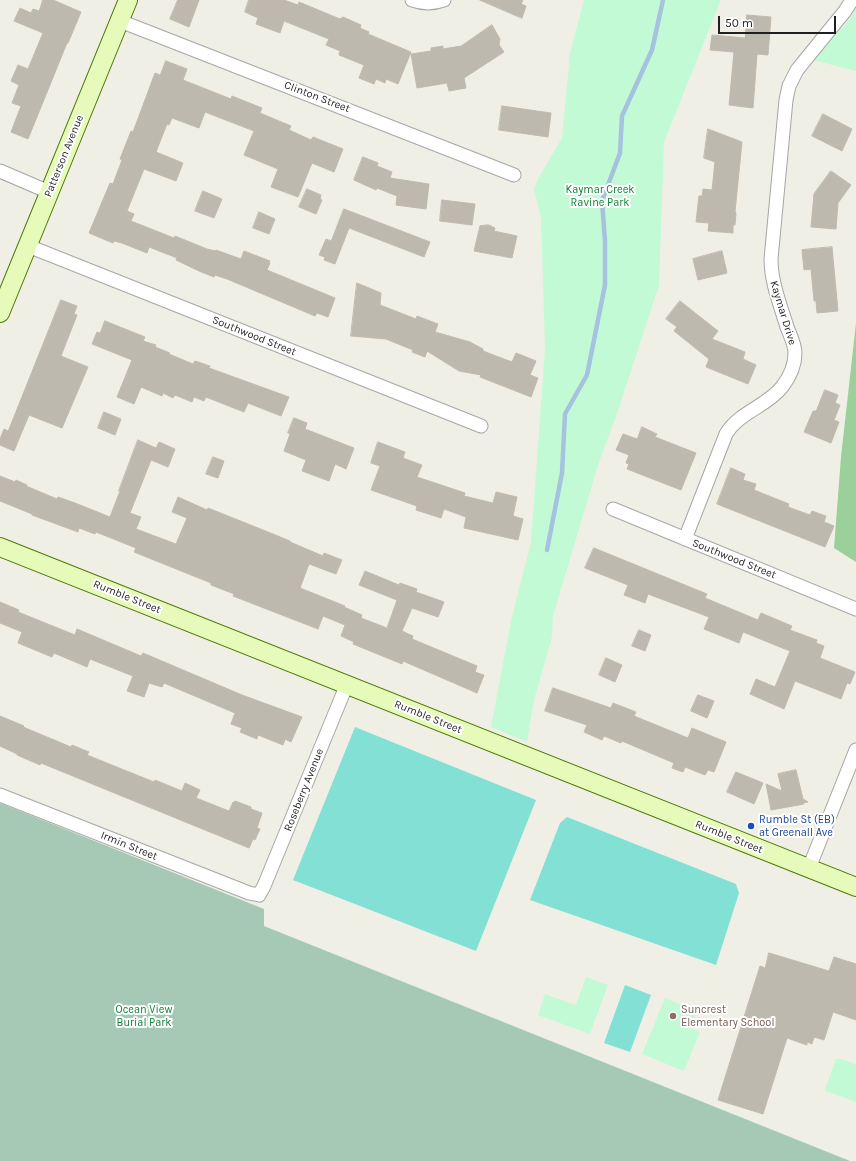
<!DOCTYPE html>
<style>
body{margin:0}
#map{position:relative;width:856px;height:1161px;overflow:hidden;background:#f0efe6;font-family:Karla,sans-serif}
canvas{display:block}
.scale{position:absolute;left:718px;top:16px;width:118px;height:18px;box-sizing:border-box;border:2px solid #1f1f1f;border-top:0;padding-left:5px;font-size:12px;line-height:14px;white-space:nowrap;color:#1f1f1f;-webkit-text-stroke:3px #fff;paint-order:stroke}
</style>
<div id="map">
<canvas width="856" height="1161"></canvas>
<div class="scale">50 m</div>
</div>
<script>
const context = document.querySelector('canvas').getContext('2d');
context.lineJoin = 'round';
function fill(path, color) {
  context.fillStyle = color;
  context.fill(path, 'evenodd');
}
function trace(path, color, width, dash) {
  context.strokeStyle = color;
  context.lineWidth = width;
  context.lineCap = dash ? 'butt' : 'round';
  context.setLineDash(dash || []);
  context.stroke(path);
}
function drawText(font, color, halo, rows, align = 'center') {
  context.font = font + ' Karla,sans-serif';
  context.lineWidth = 4;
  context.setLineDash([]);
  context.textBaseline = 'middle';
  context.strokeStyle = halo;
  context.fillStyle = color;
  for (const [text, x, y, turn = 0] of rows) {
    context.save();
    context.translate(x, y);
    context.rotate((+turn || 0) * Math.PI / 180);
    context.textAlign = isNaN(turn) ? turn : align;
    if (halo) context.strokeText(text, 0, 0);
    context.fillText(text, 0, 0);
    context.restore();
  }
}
fill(new Path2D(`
 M856,323V562L834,548L841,457Z`), '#9bd09a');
fill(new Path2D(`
 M0,803L264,909V926L850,1161H0Z`), '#a6c9b5');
fill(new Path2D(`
 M584,0H721L664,142L659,285L618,411L599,462L553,616L552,637L534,700L527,742L491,727L511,621L531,542L545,349L541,217L534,189L538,179L562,138L570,53Z
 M856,9V71L813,60L848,21Z
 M586,977L608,985L590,1034L538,1015L545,994L576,1005Z
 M665,998L697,1011L690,1028L700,1032L684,1071L642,1054Z
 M836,1059H840L856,1064V1102L826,1091L825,1089Z`), '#c2fad6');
fill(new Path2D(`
 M355,727L536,800L476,951L293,880Z
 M567,817L736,884L739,893L716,965L530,900L560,823Z
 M625,985L651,995L630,1052L604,1043Z`), '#83e0d5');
trace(new Path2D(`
 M547,550L562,473L565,414L587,375L605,285V241L602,201L620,153L622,116L652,50L663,0`), '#a5c2de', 4.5);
const building = new Path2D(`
 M43,0H53L81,12L68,43H67L28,139L11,132L21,106L12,103L19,85L11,81L18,65L28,69L43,33L14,21L20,8L31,13L33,9L39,11Z
 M178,0H199L189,27L170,19Z
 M249,0H284L298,5L299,2L340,19L343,17L361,25L360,28L369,32L368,34L411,52L398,84L386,79L385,83L376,79L374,84L359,78L364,65L339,55L340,51L326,45L329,39L284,21L280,33L256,24L258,18L245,12Z
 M480,0H523L521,4L526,6L522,18Z
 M747,15L771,17L768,55L757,54L753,108L729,105L734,52L710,50L712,35L745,38Z
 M492,25L500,39L499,45L504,52L464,78L466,88L449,91L447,83L417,88L411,54L431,51V48L443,46V49L461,46Z
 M166,61L187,69L183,80L231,99L232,96L262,108L260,113L291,126L289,130L311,140L313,137L343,149L334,172L312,163L298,197L271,187L278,169L244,155L254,131L205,112L199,128L172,118L169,125L167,124L156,152L183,163L176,181L144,169L127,211L134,214L131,221L174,238L175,236L207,249L215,251L216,250L241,259L244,251L270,261L269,263H270L267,270L335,298L328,317L317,313L315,316L227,279L215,275L214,277L199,271L176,260L177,258L149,247L147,253L122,243L114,241L113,243L89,233L110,183L113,184L122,160L120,159L131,131L133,132L155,73L160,75Z
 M502,106L551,113L548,137L499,130Z
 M823,114L852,129L842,151L812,136Z
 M708,129L742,142L735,212L736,213L735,225H733V233L708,231L709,223L696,222L699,196H702L703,189L712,190L715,162L704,158Z
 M363,157L378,163L377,166L392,172L390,178L429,184L426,209L396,205L397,196L377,188L376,190L354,180Z
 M831,171L851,185L838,203L836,229L811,227L814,194Z
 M307,189L321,195L320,199L322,200L316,214L299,207Z
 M203,191L222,199L214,218L195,211Z
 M442,200L475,204L472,225L440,221Z
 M344,209L430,242L424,257L349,228L335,264L324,260L325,257L319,255L326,239L331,241Z
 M259,212L275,219L269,234L253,228Z
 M489,225L495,228L494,231L517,236L512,258L474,251L480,226Z
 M832,247L838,311L817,313L816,301H814L811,269L804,270L802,250Z
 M722,251L727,273L698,280L693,259Z
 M357,283L381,293L380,305L416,319L417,316L438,324L435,332L470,342L483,349V351L512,362L516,353L536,361L530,375L538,378L531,397L480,377L481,375L459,371L427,351L425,357L412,352L413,350L386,339L351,336Z
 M61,300L77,306L74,314L77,315L61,356L88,367L62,428L29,415L14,451L0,445V439L4,429L8,431Z
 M680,301L718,331L712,339L745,352L743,359L756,365L748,384L706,367L709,359L674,331L677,327L666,319Z
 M105,321L145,337L143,341L156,345L155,347L170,353L169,354L193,364L195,361L210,366L209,368L289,397L281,416L248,403L244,412L206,397L204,401L194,397L192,402L175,395L173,398L163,393L162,396L141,387L134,404L117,397L132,360L92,344L97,332L100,333Z
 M825,390L838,395L835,403L840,405L834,420L839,422L831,443L804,432L813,411H816Z
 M104,412L121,419L115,435L98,428Z
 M294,418L307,423L305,429L354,448L346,469L335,464L329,481L302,471L306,460L284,451L290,434L288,433Z
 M642,427L657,434L655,437L696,453L681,490L627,469L629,464L626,463L629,455L616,450L623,434L637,439Z
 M138,440L156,448L159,442L175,449L168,467L151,460L130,513L141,517L136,529L176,544L187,518L172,512L178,497L207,510L208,508L273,534L290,541V542L323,556L324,553L342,560L336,574L309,564L300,588L345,606L344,607L362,615L361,618L387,628L397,600L359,585L365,571L399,585L400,583L417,589L416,592L444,602L438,617L412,608L402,631L413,636L412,639L477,666L475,672L484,675L477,693L403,661L402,664L353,644L354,642L341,636L345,625L323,616L318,629L233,596L234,594L211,585V583L134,552L136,548L96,532L95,534L79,528L78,532L32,515V514L0,501V476L15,482L16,480L27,485L26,486L57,499L58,497L75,503L110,517L120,491H119Z
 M378,442L405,452L403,458L422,465L417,477L465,493L464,496L493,503L496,492L517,497L513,516L523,519L518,540L464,528L466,517L444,509L441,518L416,510L417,506L371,490L380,466L371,463Z
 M213,457L224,461L218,478L206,474Z
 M731,468L745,474L743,480L756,484L754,490L789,504L788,507L810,515L812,511L826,516L824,522L834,526L825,547L717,504Z
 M594,548L707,594L705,598L758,620L761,613L792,626L790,630L817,640L816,643L824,646L820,658L855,672L850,684L847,683L841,699L795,681L784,709L750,694L756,679L775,687L790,651L743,632L739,643L704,629L709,617L648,594L645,603L624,595L628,585L585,568Z
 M0,602L19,610L18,612L75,635L77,629L141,656L143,653L242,695L302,717L291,742L285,739L283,745L258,735L257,739L240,732L242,728L231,724L235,713L164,683L162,687L149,683L144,697L127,691L133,676L90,659L87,667L54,653L52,657L18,643L22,632L0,623Z
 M639,630L651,635L645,651L632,646Z
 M606,658L622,665L615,682L599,675Z
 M553,688L611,708L613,703L636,712L634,716L688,738L692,728L726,742L714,772L708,770L705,775L685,767L683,772L672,768L674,763L622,741L621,743L604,736L602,740L584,732L587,725L545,711Z
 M698,695L714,701L707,718L691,711Z
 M0,716L24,726L23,727L71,747L72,745L89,752L87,755L154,782L155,780L182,791L185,783L200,790L196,798L229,811L233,802L234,803L235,801L251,807V809L262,813L257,828L260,829L255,840L253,839L249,848L41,763L40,765L17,755V754L0,746Z
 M796,770L803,799L808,802L803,803L804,804L771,810L766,784L782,791L778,774Z
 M736,772L763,783L754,804L727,792Z
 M769,953L829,971L834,957L856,964V1020L833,1012L824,1040L814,1037L812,1044L807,1042V1045L787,1038L763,1114L718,1100L760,966L765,968Z`);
fill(building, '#bdb9af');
trace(building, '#c2baa8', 1);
const street = new Path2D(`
 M412,0C423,4 433,4 444,0
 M120,21L514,175
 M0,171L49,192
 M28,246L481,426
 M613,509L856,609
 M685,539L726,434C739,412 766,407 782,387C789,378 795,366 795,353C795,344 790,335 787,327C780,304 771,282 771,259L786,100L789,86L797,70L845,11L852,0
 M0,795L249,893L259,895L264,886L347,684
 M809,868L856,750`);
const secondary = new Path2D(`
 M0,313L128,0
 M0,547L856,887`);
trace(street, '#a6a6a6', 15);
trace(secondary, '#4d7903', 20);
trace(street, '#fff', 13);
trace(secondary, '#e6fab9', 18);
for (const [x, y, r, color] of [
 [751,826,4,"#1a4fb4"],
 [673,1016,4,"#8d6e63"]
]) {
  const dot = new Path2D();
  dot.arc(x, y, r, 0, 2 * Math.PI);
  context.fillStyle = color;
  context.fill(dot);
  trace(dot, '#fff', 1.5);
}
drawText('11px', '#1f1f1f', '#fff', [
 ["Clinton Street",317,97,21],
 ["Patterson Avenue",64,156,-68],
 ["Kaymar Drive",783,313,73],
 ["Southwood Street",254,336,22],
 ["Southwood Street",734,559,22],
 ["Rumble Street",127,597,22],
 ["Rumble Street",428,717,22],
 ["Roseberry Avenue",304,790,-68],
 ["Rumble Street",729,837,22],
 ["Irmin Street",129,846,22]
]);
drawText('11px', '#0a8134', '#fff', [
 ["Kaymar Creek",600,190],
 ["Ravine Park",600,203],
 ["Ocean View",144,1010],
 ["Burial Park",144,1023]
]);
drawText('11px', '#164399', '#fff', [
 ["Rumble St (EB)",759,820],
 ["at Greenall Ave",759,833]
], 'left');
drawText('11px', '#785e54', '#fff', [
 ["Suncrest",681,1010],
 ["Elementary School",681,1023]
], 'left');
</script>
